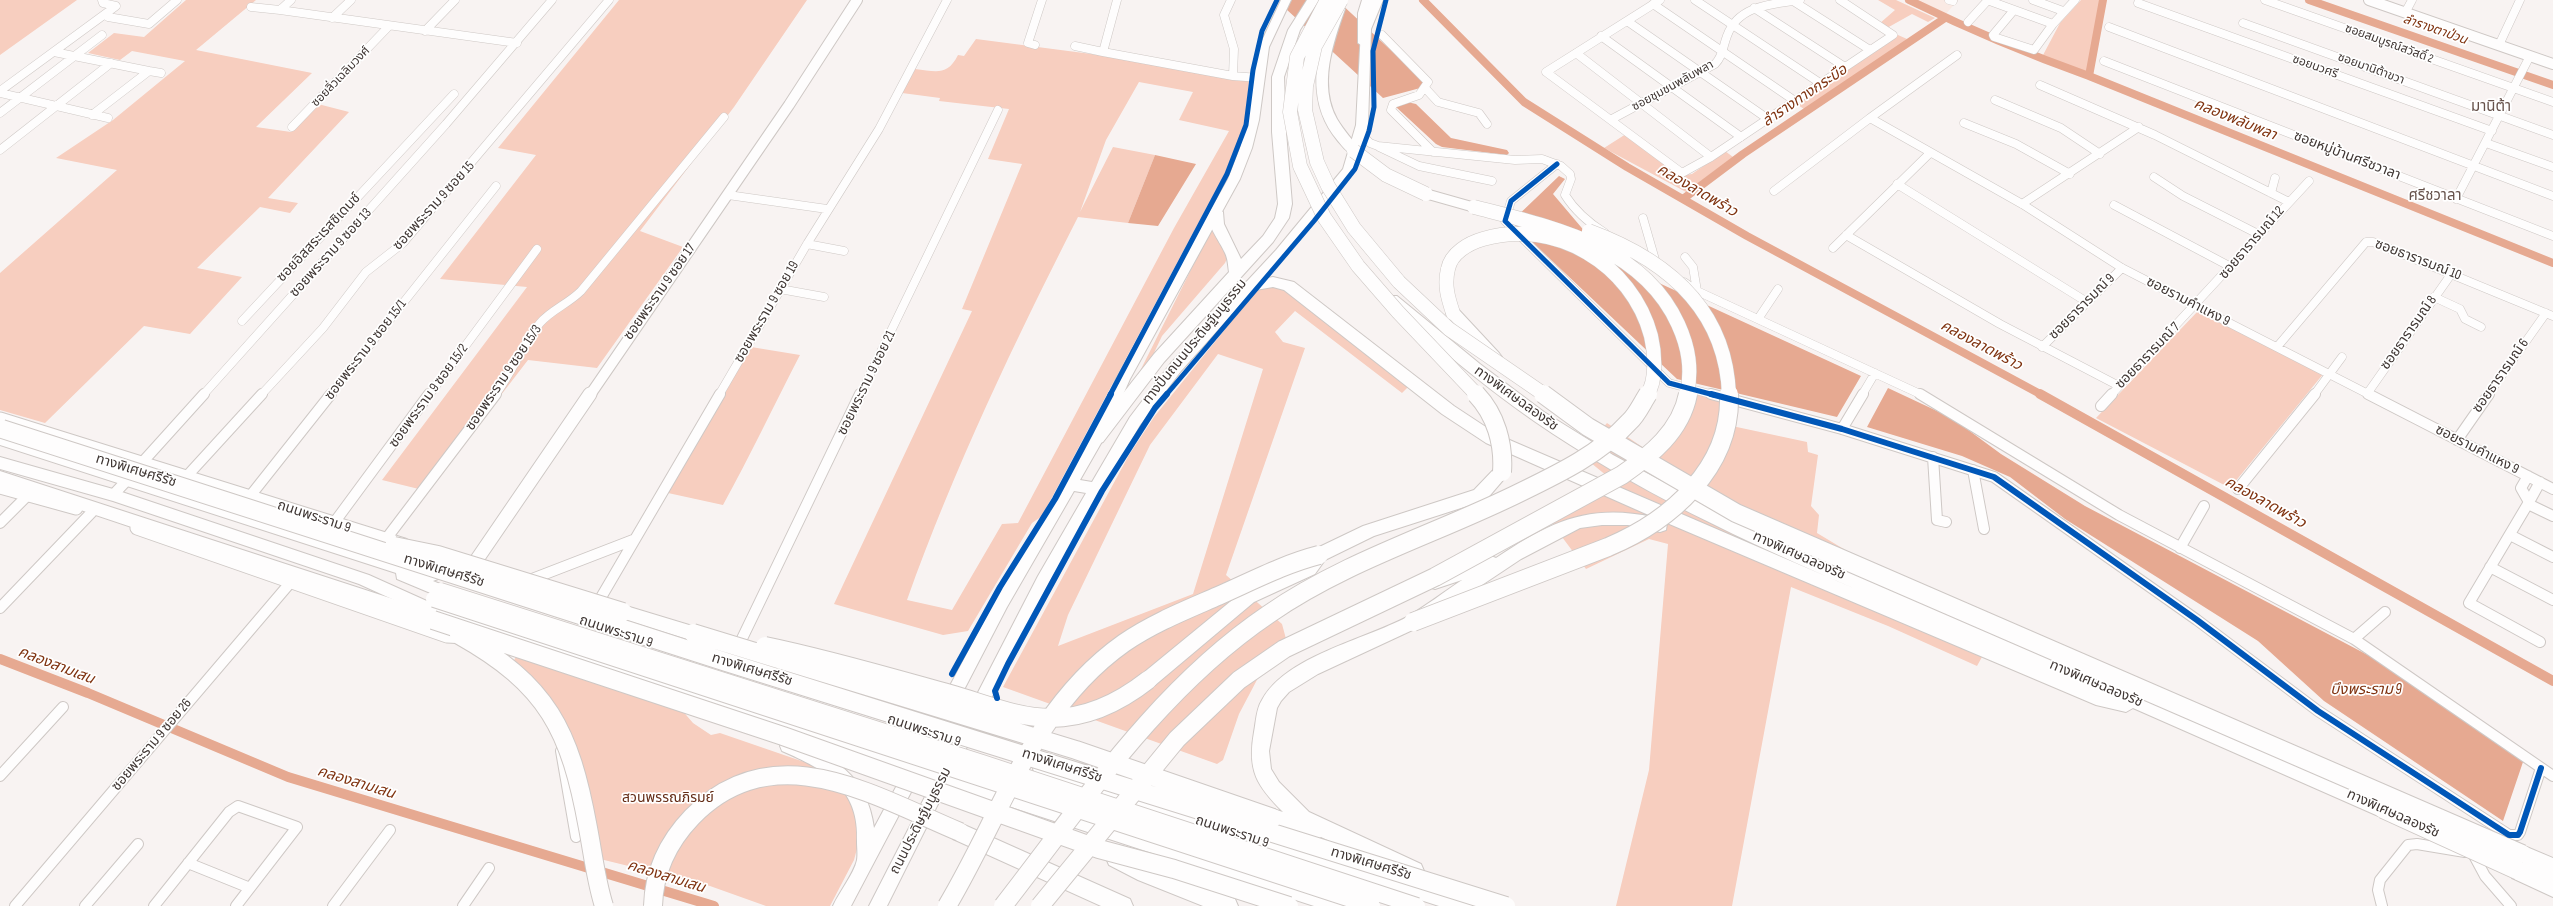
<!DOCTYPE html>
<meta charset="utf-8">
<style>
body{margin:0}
canvas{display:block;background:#f8f3f2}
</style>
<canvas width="2553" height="906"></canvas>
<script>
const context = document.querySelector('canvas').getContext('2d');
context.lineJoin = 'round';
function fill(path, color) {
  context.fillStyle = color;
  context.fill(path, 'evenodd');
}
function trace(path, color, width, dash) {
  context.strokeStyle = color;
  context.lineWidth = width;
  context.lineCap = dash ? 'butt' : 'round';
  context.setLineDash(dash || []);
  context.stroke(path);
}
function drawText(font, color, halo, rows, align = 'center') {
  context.font = font + ' "Sofia Sans Condensed","Noto Sans Thai",sans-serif';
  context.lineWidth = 3.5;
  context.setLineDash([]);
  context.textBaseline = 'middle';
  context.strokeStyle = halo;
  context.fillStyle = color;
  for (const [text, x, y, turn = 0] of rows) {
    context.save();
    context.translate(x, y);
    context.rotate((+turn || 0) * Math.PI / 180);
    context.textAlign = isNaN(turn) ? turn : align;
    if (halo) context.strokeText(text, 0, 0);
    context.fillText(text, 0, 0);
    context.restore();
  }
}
fill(new Path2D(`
 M1911,0H1958L1945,15Z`), '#faeae4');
fill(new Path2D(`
 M0,0H77L0,55Z
 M186,0H256L196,50L312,73L256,127L291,132L318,104L349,112L268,198L298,203L290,213L260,207L197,268L242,277L190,334L144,326L45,423L0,410V273L117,170L56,158L113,120L185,61L132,51L120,60L88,53L114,33L144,37Z
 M619,0H807L734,107L640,231L683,247L597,368L528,360L427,491L382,480L527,287L440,279L536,155L498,148Z
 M1878,0H1896L1935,18L1928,22L1912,14L1887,28L1879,24L1895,10Z
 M2081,0H2100L2088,73L2042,57L2060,23Z
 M1898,35L1907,39L1881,60L1804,109L1795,103Z
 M976,39L1099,55L1249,81L1245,124L1225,173L1042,516L1032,523L968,631L943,635L834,604L972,311L962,309L1022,164L988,159L1009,109L939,101L940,98L902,93L915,69C935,71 947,77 958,55L964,56ZM1139,82L1193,92L1179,120L1229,131L1174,228L1018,523L1002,524L952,610L907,600C954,468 1015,341 1078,217L1128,223L1155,155L1113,147L1080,212L1106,140Z
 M1626,134L1684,175L1692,174L1725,151L1733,157L1686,192L1604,148Z
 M1212,228L1229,254L1225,263L1162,336L1153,355L1137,377Z
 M1278,286L1289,290L1409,386L1402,393L1295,311L1275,332L1283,342L1305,348L1226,575L1282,624L1289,650L1259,676L1239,714L1223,760L1217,764L1003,687L1129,455L1154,417L1257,290ZM1218,354L1263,369L1193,594L1058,646L1068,615L1150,445Z
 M2198,311L2324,373L2230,488L2096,418Z
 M751,347L800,355C774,405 750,456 723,505L668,493Z
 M1693,393L1737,403L1732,426L1807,442L1808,452L1818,455L1811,506L1819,515L1817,533L1857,557L2003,619L1977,666L1888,626L1791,587L1732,906H1616L1649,770L1668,544L1649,539L1586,569L1550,521L1618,485L1580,454L1607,423L1654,455Z
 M517,655L681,709L693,723L711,735L720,733L813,765L844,791L852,802L858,819L859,841L854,860L830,906H766L710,886L600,859L594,815L513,662Z`), '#f7cebf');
fill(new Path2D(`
 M1292,0H1337L1425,82L1424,87L1383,98L1286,9Z
 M1407,102L1416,104L1451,138L1507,150L1509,153L1507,155L1442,147L1436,144L1396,107Z
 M1155,155L1196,164L1158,226L1128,223Z
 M1559,176L1565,179L1553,194L1609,260L1861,376L1837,417L1677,379L1511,222Z
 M1888,388L1952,418L2001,454L2085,506L2381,662L2524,759L2503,821L2324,701L2258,641L2065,519L2010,477L1962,456L1867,427Z`), '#e6a991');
trace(new Path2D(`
 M1423,0L1524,102L1627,167L1747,236L2042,395
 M1909,0C1968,29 2027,54 2089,76L2553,263
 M2309,0L2553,85
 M2089,76L2103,0
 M1683,199L1743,154L1945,18`), '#e6a991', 8);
trace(new Path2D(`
 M2040,394L2553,681
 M0,659L88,693L288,777L714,906`), '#e6a991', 10);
const streetFar1 = new Path2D(`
 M291,0L280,10L517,43
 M1117,0L1103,52L1233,76L1259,78
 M1231,0L1224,15L1234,49L1233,76
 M1660,0L1546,72L1682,173L1711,157L1893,35L1840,0
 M1695,0L1820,83
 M1949,0L1953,1
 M1987,0L2053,24L2075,0
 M2033,0L2063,11
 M2265,0L2553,102
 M1793,1L1870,50
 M2138,3L2492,131
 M1653,4L1795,101
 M251,7L280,10
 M1754,8L1845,67
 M2014,10L1993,35L1994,37L2034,50L2053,24
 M2405,13L2412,0
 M108,17L149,24L177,0
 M332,18L351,0
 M1627,21L1768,119
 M1968,22L1988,0
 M2243,23L2553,135
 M2109,27L2553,196
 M425,31L455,0
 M1382,35L1428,82L1419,95L1393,104L1391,110L1433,152
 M1601,36L1741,137
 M1035,45L1028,43L1042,0
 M2499,45L2520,0
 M1075,46L1103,52
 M54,52L149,71
 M1576,53L1711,157
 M2104,61L2553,236
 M2040,85L2155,135L2289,202
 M1426,89L1438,102L1479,113L1487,124
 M0,91L116,6L103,3L102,0
 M0,93L108,118
 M1995,100L2061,128L2100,154
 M0,113L102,35
 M92,115L149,71L161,73
 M1870,118L1957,55
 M1612,119L1715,64C1723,56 1723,46 1727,36C1738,5 1772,4 1800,0
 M1964,123L2016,144L2070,174
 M292,127L389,26
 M1360,133L1370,143L1378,146L1515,160L1542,159L1561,166L1570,174L1571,179L1565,195C1575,211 1589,223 1605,233
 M2486,143L2553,167
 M1379,147L1419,166L1492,181
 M0,150L111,63
 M1557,164L1511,201L1505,221L1669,383L1714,395
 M2154,177L2183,196L2260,235
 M1897,184L2087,302
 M1774,191L1870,118L2022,204L2122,268L2370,395
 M2271,193L2275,178
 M728,195L827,209
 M2456,199L2530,56
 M2022,204L2139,127
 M2114,205L2231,267
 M1643,218L1656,263
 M1846,235L2000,324L2119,386
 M807,244L844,251
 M1833,248L1930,153
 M1685,257L1693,267L1697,291
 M1684,282L1697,291L1922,395
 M780,289L824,297
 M2434,297L2460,309L2465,319L2481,327
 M1758,319L1778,289
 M242,321L454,94
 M2042,347L2122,268
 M2277,347L2366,242H2373L2553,316
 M2367,394L2452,273
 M203,395L446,124L552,0
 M261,395L323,328L366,272L403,243L609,0
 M330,395L496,186
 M429,395L537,249
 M495,395C512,373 522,345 540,323C551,310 568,304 581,291L724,117
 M719,395L807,244L879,129L947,0
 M860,395L998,110
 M1862,395L1875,373
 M2111,395L2309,181
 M2314,395L2342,357
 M2488,395L2546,313`);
const street = new Path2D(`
 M1711,394L1842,429L1994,477L2197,620L2318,711L2509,835H2518L2520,832L2541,768
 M1920,394L2119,515L2354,639
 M2368,394L2553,489
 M2101,406L2112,394
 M1842,429L1863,394
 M2457,440L2489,394
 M1933,457L1937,520L1946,522
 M139,466L204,394
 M1973,470L1984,529
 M187,476L262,394
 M2528,476L2521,488L2529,502L2540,482
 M2238,489L2315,394
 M113,495L131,476
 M247,500L331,394
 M2529,502L2469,603L2540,642
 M2528,504L2553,516
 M0,523L28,495
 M331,527L429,394
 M2510,535L2553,557
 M386,539L496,394
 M2180,548L2204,506
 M2490,567L2553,600
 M532,579L633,540
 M596,606L720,394
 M0,608L92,512
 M2385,612L2354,639L2553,776
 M737,649L860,394
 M561,751L576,837
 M0,776L63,707
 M2471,850L2485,876L2511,906
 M188,863L250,888
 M15,906L290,583
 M85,906L138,844
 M154,906L229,812L238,806L297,827L236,906
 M333,906L390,830
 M463,906L489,868
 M2382,906L2378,890L2380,880L2408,845L2417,844L2465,852`);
const secondaryFar1 = new Path2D(`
 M2369,0L2553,64
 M590,395L789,105L857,0`);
const secondary = new Path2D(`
 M0,419L404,545
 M0,487L76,508
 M137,528L447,636L466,637
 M469,571L590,394
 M839,688L905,708H924`);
const primary = new Path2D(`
 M1281,0H1291L1269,47L1259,120L1252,148L1240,179L1130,379L1104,438L1080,480L1092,482L1130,417L1171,363L1276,250L1343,169L1356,125L1361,29L1373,0H1383L1371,29L1368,125L1355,170L1284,256L1181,371L1140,425L1048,584L954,773L1340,897L1346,900L1349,906H1314L947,786L887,906H869L933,781L919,777L851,906H833C839,892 854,874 857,860C858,855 857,847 857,842C860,789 826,770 782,751L780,746L782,741L788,739C834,756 867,775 874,828L904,772L539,649L425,614L359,584L113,501L0,469V457L113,489L369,575L429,602L539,635L701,691L911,759L997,597L1091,437L1116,379L1228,179L1240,148L1247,120L1259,47ZM1074,491L1086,493L1038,576L939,768L926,763L1007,607Z
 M0,435L236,508L381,557L438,571L440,575L438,579L433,581L445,586L448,591L445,596L440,597L397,579L396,573L0,445Z
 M1041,761L1466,897L1472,900L1475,906H1439L1041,777L1035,774L1033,769L1035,764Z`);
const highway = new Path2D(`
 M1307,0H1319L1300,30L1284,77L1286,132L1292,204L1289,218L1273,242L1164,362L1103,442L1097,444L1091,442L1089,438L1091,434L1154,354L1229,272C1228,266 1228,259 1225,253C1220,241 1203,222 1211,209L1216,207L1223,212L1224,224L1241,259L1263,236L1275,218L1278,204L1272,132V77L1288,30Z
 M1362,0H1374L1370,13V43L1364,47L1358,43V13Z
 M1339,5L1345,9C1333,43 1318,85 1337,119C1344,131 1353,140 1361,151L1354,155C1347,153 1343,147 1338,141C1309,107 1313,65 1327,25C1330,18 1331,7 1339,5Z
 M1426,189L1479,204L1481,207L1474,212L1421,197L1419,194L1421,191Z
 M1273,277L1294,282L1454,406L1498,435L1858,590C1746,542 1634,490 1534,421C1482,385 1435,344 1387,304L1385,300L1387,296H1397L1480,364L1544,412L1613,455L1710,507L1859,575L2390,803L2393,809L2390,815L2383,818L2376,815L2133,708L2126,712L2096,705L1667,523L1666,530L1660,532L1628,525H1602L1580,528L1521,559L1419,627L1318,674L1289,692L1281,701L1277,708L1269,751L1271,769L1279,782L1309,812L1421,864L1424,871L1421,878L1414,881L1382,866L1391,878L1388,885L1381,888C1370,883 1357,872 1352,861L1356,854L1321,837L1313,841L1266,824L1263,818L1266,812L1273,809L1283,812C1257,786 1247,771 1254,732C1256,722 1256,709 1262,700C1286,656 1364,640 1407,617C1426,606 1444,592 1462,580L1435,589L1429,587L1426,582L1429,577L1491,556L1496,558C1549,522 1589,503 1653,517L1486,443L1442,414L1284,290L1273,287L1250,291L1243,286L1245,282Z
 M1453,308L1458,309L1499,353L1502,357L1499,361H1489L1448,317L1446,313L1448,309Z
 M1502,466L1508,467L1510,472L1486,500L1374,536L1325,560L1315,574L1254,602L1154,686L1148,688L1142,686L1139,680L1142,674L1242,592L1303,564L1313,550L1363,526L1474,490L1496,467Z
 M0,471L433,612L439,615L442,620L439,625L433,628L0,483Z
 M623,605L699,628L702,633L699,638L693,641L617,617L614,612L617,607Z
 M960,823L1130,899L1133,906H1101L953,839L950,832L953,825Z
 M2522,845L2553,858V897L2512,878L2509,871L2512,864L2518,862L2512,854L2515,847Z
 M1116,849L1151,866L1235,899L1238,906H1203L1138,880L1109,865L1106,858L1109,851Z`);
trace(streetFar1, '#cec8c5', 9);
trace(street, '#cec8c5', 12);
trace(secondaryFar1, '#cec8c5', 12);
trace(secondary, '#cec8c5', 15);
trace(primary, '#cec8c5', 2);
trace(highway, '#cec8c5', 2);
trace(streetFar1, '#fefdfd', 8);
trace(street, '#fefdfd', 10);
trace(secondaryFar1, '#fefdfd', 10);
trace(secondary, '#fefdfd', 13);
fill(primary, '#fefdfd');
fill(highway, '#fefdfd');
const primaryBridge = new Path2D(`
 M440,591L982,763L1417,906
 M434,599L1372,906`);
const highwayBridgeFar1 = new Path2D(`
 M1327,0L1297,57L1290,112L1300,166L1324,217L1358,266L1398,312L1477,395
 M1341,0L1315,46L1306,86L1305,110L1317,162L1328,186L1354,228L1399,282L1449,329L1545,395
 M1354,151L1386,175L1426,194
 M1474,207C1551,227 1642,245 1678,324C1689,348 1692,369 1687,395
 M1589,231C1665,259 1726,308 1729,395
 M1453,313C1448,298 1444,285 1448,269C1451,253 1469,243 1483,239C1555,218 1632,264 1651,336C1655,353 1657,380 1647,395`);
const highwayBridge = new Path2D(`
 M1476,394C1496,415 1504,444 1502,472
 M1543,394L1588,427L1736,513L2522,854
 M2,429L726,662L1506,906
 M394,546L438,555L623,612
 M433,620L783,736L1099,849L1174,869L1289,906
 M1413,622L1608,547C1670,521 1732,468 1729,394
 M693,633L1076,750L1273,818
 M459,635C548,685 570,730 588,828C593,854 596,881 604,906
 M765,646C828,659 889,677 950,694C983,703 1016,718 1051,718C1088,718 1120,702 1148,680
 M2383,809L2519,871
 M653,906C654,871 668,842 692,817C774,733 874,796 960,832
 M947,906C1002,814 1032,708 1124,643C1153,623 1186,610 1218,596C1252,581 1284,564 1319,555
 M1003,906C1084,802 1158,689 1269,614C1347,560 1439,533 1523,491C1560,473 1601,453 1629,422C1637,415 1642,403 1648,394
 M1040,906L1177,739L1239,680L1284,649L1435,577L1622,475C1651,455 1681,431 1688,394`);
trace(primaryBridge, '#cec8c5', 18, []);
trace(highwayBridgeFar1, '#cec8c5', 15, []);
trace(highwayBridge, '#cec8c5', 20, []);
trace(primaryBridge, '#fefdfd', 16);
trace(highwayBridgeFar1, '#fefdfd', 14);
trace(highwayBridge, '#fefdfd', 18);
trace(new Path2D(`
 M1557,164L1511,201L1505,221L1669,383L1714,395
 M1110,395L1227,174L1246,125L1253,70L1262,31L1277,0
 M1166,395L1314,221L1355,169L1369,131L1374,107L1373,51L1386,0`), '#0057b8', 5);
trace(new Path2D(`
 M1711,394L1842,429L1994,477L2197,620L2318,711L2509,835H2518L2520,832L2541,768
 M952,674L1000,587L1055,499L1111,394
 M997,698L995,691L1008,664L1102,491L1155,408L1167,394`), '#0057b8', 6);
drawText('12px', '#3f3633', '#fff', [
 ["ซอยสมบูรณ์สวัสดิ์ 2",2389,44,20],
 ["ซอยนวศรี",2315,67,20],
 ["ซอยมานิต้าขวา",2371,69,20],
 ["ซอยลิ่วเฉลิมวงศ์",341,77,-46],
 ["ซอยชุมชนพลับพลา",1673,86,-29]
]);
drawText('italic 13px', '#7f320f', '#fff', [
 ["ลำรางตาป่วน",2435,30,19]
]);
drawText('14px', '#3f3633', '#fff', [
 ["ซอยหมู่บ้านศรีชวาลา",2347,156,21],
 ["ซอยพระราม 9 ซอย 15",434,206,-48],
 ["ซอยอิสสระเรสซิเดนซ์",319,238,-47],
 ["ซอยธารารมณ์ 12",2252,243,-49],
 ["ซอยพระราม 9 ซอย 13",331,253,-48],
 ["ซอยธารารมณ์ 10",2418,260,21],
 ["ซอยพระราม 9 ซอย 17",660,292,-55],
 ["ซอยรามคำแหง 9",2188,302,27],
 ["ซอยธารารมณ์ 9",2082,307,-45],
 ["ซอยพระราม 9 ซอย 19",767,312,-60],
 ["ซอยธารารมณ์ 8",2409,333,-55],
 ["ทางปั่นถนนประดิษฐ์มนูธรรม",1195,342,-51],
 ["ซอยพระราม 9 ซอย 15/1",366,350,-52],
 ["ซอยธารารมณ์ 7",2148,356,-46],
 ["ซอยธารารมณ์ 6",2501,376,-55],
 ["ซอยพระราม 9 ซอย 15/3",504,378,-56],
 ["ซอยพระราม 9 ซอย 21",867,383,-64],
 ["ซอยพระราม 9 ซอย 15/2",429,396,-54],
 ["ทางพิเศษฉลองรัช",1516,399,36],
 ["ซอยรามคำแหง 9",2477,450,27],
 ["ทางพิเศษศรีรัช",136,471,17],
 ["ถนนพระราม 9",314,517,18],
 ["ทางพิเศษฉลองรัช",1799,556,24],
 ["ทางพิเศษศรีรัช",444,571,17],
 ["ถนนพระราม 9",616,632,18],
 ["ทางพิเศษศรีรัช",752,670,17],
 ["ทางพิเศษฉลองรัช",2096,684,23],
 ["ถนนพระราม 9",924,731,18],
 ["ซอยพระราม 9 ซอย 26",152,745,-50],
 ["ทางพิเศษศรีรัช",1062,766,18],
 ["ทางพิเศษฉลองรัช",2393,814,24],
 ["ถนนประดิษฐ์มนูธรรม",921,821,-63],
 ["ถนนพระราม 9",1232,832,18],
 ["ทางพิเศษศรีรัช",1371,864,17]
]);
drawText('14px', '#642c16', '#fff', [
 ["สวนพรรณภิรมย์",668,798]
]);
drawText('italic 15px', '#7f320f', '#fff', [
 ["ลำรางทางกระบือ",1805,96,-34],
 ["คลองพลับพลา",2235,120,22],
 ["คลองลาดพร้าว",1697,191,30],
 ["คลองลาดพร้าว",1981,346,28],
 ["คลองลาดพร้าว",2265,503,29],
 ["คลองสามเสน",56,666,21],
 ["บึงพระราม 9",2366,690],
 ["คลองสามเสน",356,783,17],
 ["คลองสามเสน",666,877,17]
]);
drawText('15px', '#66524b', '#fff', [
 ["มานิต้า",2491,107],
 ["ศรีชวาลา",2435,196]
]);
</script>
